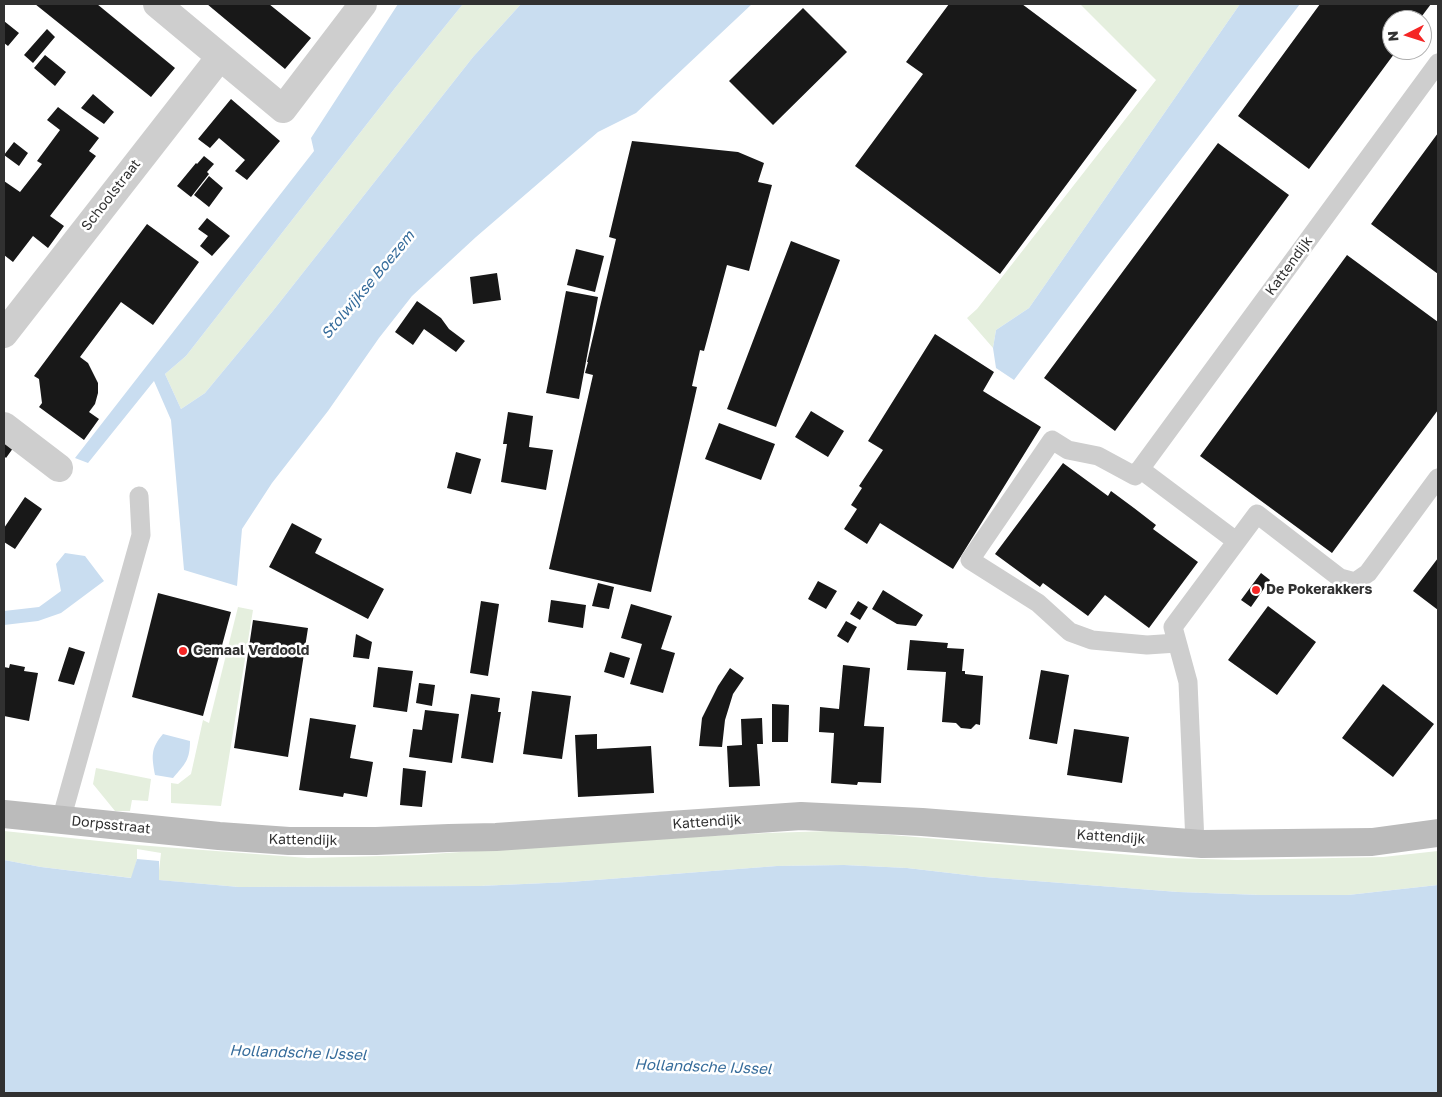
<!DOCTYPE html>
<style>
body{margin:0}
#map{position:relative;width:1442px;height:1097px;overflow:hidden;background:#fff;font-family:"Golos Text",sans-serif}
canvas{display:block}
.frame{position:absolute;inset:0;border:5px solid #313131;pointer-events:none}
.north{position:absolute;left:1382px;top:10px;width:50px;height:50px;box-sizing:border-box;background:#fff;border:1px solid #adadad;border-radius:50%;rotate:265deg;font-size:14px;font-weight:700;line-height:20px;text-align:center;color:#313131}
.north::after{content:'';display:block;margin:auto;width:18px;height:22px;background:#f52625;clip-path:polygon(50% 0,100% 100%,50% 72%,0 100%)}
</style>
<div id="map">
<canvas width="1442" height="1097"></canvas>
<div class="frame"></div>
<div class="north">N</div>
</div>
<script>
const context = document.querySelector('canvas').getContext('2d');
context.lineJoin = 'round';
function fill(path, color) {
  context.fillStyle = color;
  context.fill(path, 'evenodd');
}
function trace(path, color, width, dash) {
  context.strokeStyle = color;
  context.lineWidth = width;
  context.lineCap = dash ? 'butt' : 'round';
  context.setLineDash(dash || []);
  context.stroke(path);
}
function drawText(font, color, halo, rows, align = 'center') {
  context.font = font + ' "Golos Text",sans-serif';
  context.lineWidth = 5;
  context.setLineDash([]);
  context.textBaseline = 'middle';
  context.strokeStyle = halo;
  context.fillStyle = color;
  for (const [text, x, y, turn = 0] of rows) {
    context.save();
    context.translate(x, y);
    context.rotate((+turn || 0) * Math.PI / 180);
    context.textAlign = isNaN(turn) ? turn : align;
    if (halo) context.strokeText(text, 0, 0);
    context.fillText(text, 0, 0);
    context.restore();
  }
}
fill(new Path2D(`
 M463,4H521L473,57L272,312L205,393L181,409L165,374L186,356L395,88Z
 M1080,4H1240L1029,308L996,330L993,348L967,318L977,309L1156,80Z
 M238,607L253,610L221,806L171,803V783L178,784L191,774L203,720L209,723Z
 M96,768L151,779L148,801L132,800L130,811H115L93,784Z
 M4,831L137,845L308,858L417,855L651,839L767,833L830,831L891,835L1168,858L1237,860L1383,857L1438,851V885L1348,895H1261L1178,892L984,877L907,868L844,865L777,866L570,882L479,886L239,887L158,880L161,853L137,849V859L132,878L41,867L4,860Z`), '#e5efde');
fill(new Path2D(`
 M398,4H463L395,88L186,356L165,374L181,409L205,393L272,312L473,57L521,4H752L636,113L598,132L476,237L412,296L379,338L328,411L272,483L242,529L237,586L184,570L171,420L154,381L88,463L75,458L314,151L311,138Z
 M1240,4H1300L1106,257L1014,380L996,368L993,348L996,330L1029,308Z
 M65,553L85,556L104,581L61,613L38,621L4,625V611L39,607L61,591L56,564Z
 M163,734L190,741C190,760 185,764 173,778L155,775C152,757 150,749 163,734Z
 M137,859L159,861V880L239,887L479,886L570,882L777,866L844,865L907,868L984,877L1178,892L1261,895H1348L1438,885V1093H4V860L41,867L131,878Z`), '#c9ddf0');
fill(new Path2D(`
 M35,4H97L175,68L151,97Z
 M207,4H269L311,38L285,69Z
 M949,4H1022L1137,90L1000,274L855,166L923,74L906,62Z
 M1320,4H1431L1419,20H1392V50H1397L1309,169L1238,116Z
 M803,8L847,52L773,125L729,81Z
 M4,21L19,33L8,46L4,43Z
 M47,29L55,37L33,63L24,55Z
 M45,55L66,72L55,86L34,68Z
 M93,94L114,112L104,124L81,108Z
 M231,99L280,141L247,180L235,171L245,160L219,138L210,148L198,139Z
 M58,107L99,138L89,151L96,156L50,216L64,226L48,248L33,236L13,262L4,255V181L20,192L42,164L37,161L60,130L47,120Z
 M1438,133V274L1371,224Z
 M632,141L738,152L764,163L758,182L772,185L749,271L727,265L704,351L700,350L692,386L697,387L651,592L549,569L593,375L585,373L588,362H587L616,239L609,237Z
 M14,142L28,153L19,166L4,155Z
 M1218,143L1289,195L1115,431L1044,378Z
 M204,156L214,164L207,172L209,174L191,197L177,186L196,163L197,164Z
 M209,176L223,188L209,207L194,195Z
 M207,218L230,236L212,256L200,246L208,236L198,229Z
 M147,224L199,262L153,325L121,302L80,357L88,363L98,383V393L95,404L89,412L99,419L84,440L39,407L42,403L39,379L34,376Z
 M791,241L840,260L776,427L727,409Z
 M576,249L604,256L595,292L567,285Z
 M1347,255L1438,322V410L1332,553L1200,456Z
 M497,273L501,300L473,304L470,277Z
 M566,291L598,297L579,399L546,393Z
 M417,301L441,318L449,329L465,341L456,352L424,329L413,345L395,332Z
 M935,334L994,372L983,391L1041,427L953,569L880,523L867,544L844,529L857,509L851,505L862,488L859,486L883,450L868,441Z
 M811,411L844,431L828,457L795,437Z
 M508,412L533,416L529,447L553,450L546,490L501,482L507,444H503Z
 M719,423L775,444L761,480L705,459Z
 M4,435L16,444L6,458L4,456Z
 M456,452L481,459L471,494L447,488Z
 M1063,463L1108,496L1111,491L1134,508L1156,525L1153,529L1198,562L1149,628L1105,595L1088,616L1043,583L1040,587L995,554Z
 M25,497L42,509L15,549L4,542V528Z
 M292,523L322,539L315,553L384,589L368,619L269,567Z
 M1438,558V610L1413,591Z
 M1261,573L1270,580L1251,607L1241,600Z
 M818,581L837,591L826,609L808,599Z
 M598,583L614,587L609,609L592,606Z
 M883,590L923,615L916,626L897,624L872,609Z
 M158,593L231,612L203,716L132,697Z
 M551,600L586,605L583,628L548,622Z
 M481,601L499,604L488,676L470,673Z
 M858,601L868,607L860,620L850,614Z
 M631,604L672,616L661,649L675,653L663,693L630,684L642,644L621,638Z
 M1268,606L1316,642L1277,695L1228,660Z
 M253,620L308,628L288,757L234,748Z
 M846,621L857,627L848,643L837,636Z
 M356,634L372,642L369,659L353,657Z
 M910,640L948,643L947,648L964,649L962,671H965V674L983,676L980,725L976,724L971,729L961,728L956,723L942,722L946,672L907,670Z
 M69,647L85,652L74,685L58,681Z
 M610,652L630,658L624,678L604,672Z
 M10,664L25,667L24,671L38,673L29,721L4,716V667L9,668Z
 M843,665L870,668L864,726L884,727L881,783L858,782L857,785L831,783L834,733L819,732L820,707L839,709Z
 M378,667L413,671L407,712L373,707Z
 M730,668L744,678L733,694L725,720L722,747L699,746L702,718L718,686Z
 M1041,670L1069,675L1057,744L1029,739Z
 M419,683L435,685L432,706L416,703Z
 M1383,684L1434,724L1393,777L1342,738Z
 M532,691L571,696L562,759L523,754Z
 M471,694L500,698L498,712H501L493,763L461,758Z
 M772,704L789,705L788,742H772Z
 M425,710L459,714L452,763L409,757L413,729L422,730Z
 M310,718L356,725L350,758L373,762L367,797L344,793L343,797L299,790Z
 M762,718L763,744H757L760,786L729,787L727,746L742,745L741,719Z
 M1074,729L1129,737L1122,783L1067,775Z
 M597,734V749L651,746L654,793L578,797L575,735Z
 M403,768L426,771L422,807L400,805Z`), '#181818');
trace(new Path2D(`
 M1140,469L1236,541
 M1177,643L1147,645L1092,640L1070,632L1038,603L970,560L1052,440L1068,450L1098,456L1135,476L1438,63
 M61,820L141,535L139,496
 M1195,843L1188,682L1173,627L1257,514L1340,578L1355,582L1368,573L1438,478`), '#cecece', 19);
trace(new Path2D(`
 M157,4L283,109L363,4
 M4,334L220,57
 M4,426L59,468`), '#cecece', 28);
trace(new Path2D(`
 M4,814L219,836L289,841H376L449,838L496,837L801,816L922,822L1202,844L1372,842L1438,833`), '#bbb', 28);
for (const [x, y, r, color] of [
 [1256,590,5,"#f52625"],
 [183,651,5,"#f52625"]
]) {
  const dot = new Path2D();
  dot.arc(x, y, r, 0, 2 * Math.PI);
  context.fillStyle = color;
  context.fill(dot);
  trace(dot, '#fff', 2);
}
drawText('14px', '#313131', '#fff', [
 ["Schoolstraat",111,195,-52],
 ["Kattendijk",1289,266,-54],
 ["Kattendijk",707,822,-4],
 ["Dorpsstraat",111,825,6],
 ["Kattendijk",1111,837,4],
 ["Kattendijk",303,840,1]
]);
drawText('bold 14px', '#313131', '#fff', [
 ["De Pokerakkers",1266,590],
 ["Gemaal Verdoold",193,651]
], 'left');
drawText('italic 15px', '#366c9b', '#fff', [
 ["Stolwijkse Boezem",368,285,-50],
 ["Hollandsche IJssel",298,1053,2],
 ["Hollandsche IJssel",703,1067,2]
]);
</script>
